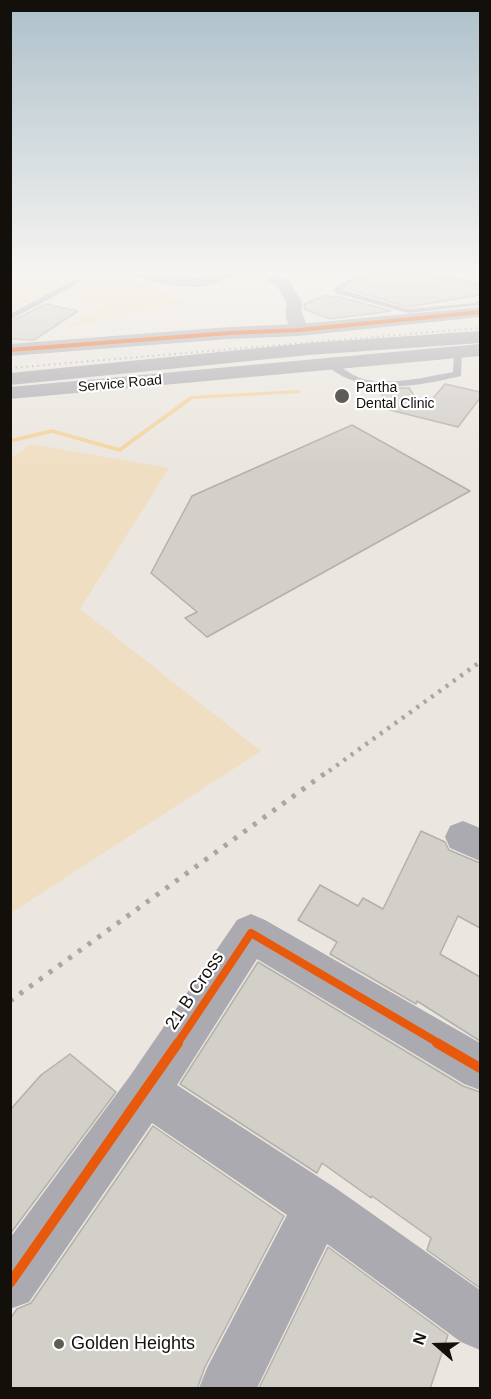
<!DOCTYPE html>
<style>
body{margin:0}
#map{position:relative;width:491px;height:1399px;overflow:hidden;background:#ebe6df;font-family:Arial,sans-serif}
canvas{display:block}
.frame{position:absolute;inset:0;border:12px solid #13100b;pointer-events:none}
.north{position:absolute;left:407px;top:1315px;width:60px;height:60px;-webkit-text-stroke:4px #fff;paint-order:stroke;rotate:290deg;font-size:16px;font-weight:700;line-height:24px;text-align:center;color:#13100b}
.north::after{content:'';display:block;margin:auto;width:21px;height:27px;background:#13100b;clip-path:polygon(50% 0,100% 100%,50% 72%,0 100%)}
</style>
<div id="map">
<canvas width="491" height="1399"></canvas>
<div class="frame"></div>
<div class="north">N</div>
</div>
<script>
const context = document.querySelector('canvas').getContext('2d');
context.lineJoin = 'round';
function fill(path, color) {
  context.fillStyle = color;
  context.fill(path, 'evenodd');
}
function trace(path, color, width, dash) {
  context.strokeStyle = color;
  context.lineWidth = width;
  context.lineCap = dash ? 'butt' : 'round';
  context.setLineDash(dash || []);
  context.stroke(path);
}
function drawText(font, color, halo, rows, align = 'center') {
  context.font = font + ' Arial,sans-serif';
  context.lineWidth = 4.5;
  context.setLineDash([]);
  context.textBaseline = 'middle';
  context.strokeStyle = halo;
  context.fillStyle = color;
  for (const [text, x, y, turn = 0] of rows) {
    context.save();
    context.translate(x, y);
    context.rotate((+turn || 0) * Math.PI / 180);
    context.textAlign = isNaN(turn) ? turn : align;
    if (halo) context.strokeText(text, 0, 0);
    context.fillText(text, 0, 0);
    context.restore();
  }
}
fill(new Path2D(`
 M10,273H116L188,302L66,328L108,303L47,293L11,310Z
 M31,444L169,468L80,609L261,751L11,913L10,459Z`), '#f0dec2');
fill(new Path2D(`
 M299,390L301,391V393L193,399L120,452L52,433L10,443V439L52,429L119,448L190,396Z`), '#f4d29c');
const building = new Path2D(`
 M374,273H419L480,289V295L408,307L347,289Z
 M325,295L333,297L336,296L391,311L330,319L304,309L305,304Z
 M46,304L78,311L34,340L10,339V322Z
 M445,384L480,392V398L458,427L390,410L378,388H409L423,410Z
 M352,425L470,491L207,637L185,618L197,612L151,573L192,496Z
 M421,831L445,842L449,850L480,863V928L458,916L440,954L480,977V1041L417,1001L416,1004L330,954L337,942L298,920L320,885L358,906L363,898L383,909Z
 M258,962L463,1086L480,1092V1288L427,1250L431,1238L372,1196L371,1198L322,1163L317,1173L180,1084Z
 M70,1054L116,1092L10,1234V1110L41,1075Z
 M153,1126L284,1216L205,1367L197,1389H10V1319L17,1309L31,1303Z
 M328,1247L448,1335L430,1389L259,1388Z`);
fill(building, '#d3cfc9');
trace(building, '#b4b0aa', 1.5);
fill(new Path2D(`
 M360,273H369L342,290L408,309L474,303L480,300V305L408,313L335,293V287Z
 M422,273H435L480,283V287Z
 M76,279L83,281L10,320V314Z
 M458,349L462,352L461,376C418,386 360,398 324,363L332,361C341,367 350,374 360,378C388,387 425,377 453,372L454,352Z`), '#abaab1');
fill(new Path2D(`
 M134,273L198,277L211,273H234L232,276C222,280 210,286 199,287C185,288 143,283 134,273Z
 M274,275L289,280L303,304L301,309L308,330L305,334H293C288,326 283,312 287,304L277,286L266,280Z
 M463,821L480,828V861L450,848L445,837L450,826Z
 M251,914L265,920L480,1043V1090L464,1084L257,959L177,1085L337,1189L480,1290V1350L461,1342L327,1244L257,1388H199L207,1368L287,1215L152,1123L29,1302L10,1309V1238L130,1076L237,920Z`), '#abaab1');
fill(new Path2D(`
 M480,307V317L299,336L229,339L10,356V344L229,327L299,324Z
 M480,344V356L10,399V387Z`), '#abaaaf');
fill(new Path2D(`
 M480,331V343L309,355L10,385V373L309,343Z`), '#aaa6ac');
trace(new Path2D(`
 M10,368L480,328`), '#a9a6a6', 2, [1.5, 4]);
trace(new Path2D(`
 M329,771L480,662`), '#a9a6a6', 4.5, [3, 6]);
trace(new Path2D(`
 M10,1001L331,769`), '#a9a6a6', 5, [4, 8]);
trace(new Path2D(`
 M10,350L229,333L299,330L480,312`), '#e8590c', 4);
trace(new Path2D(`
 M177,1044L251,933L440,1044`), '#e8590c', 8);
trace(new Path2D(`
 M437,1043L480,1068
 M10,1283L178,1043`), '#e8590c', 10);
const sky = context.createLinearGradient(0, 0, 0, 469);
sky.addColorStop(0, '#adc0ca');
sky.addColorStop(0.58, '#f6f4f1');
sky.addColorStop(1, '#f6f4f100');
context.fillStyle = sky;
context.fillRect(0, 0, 491, 469);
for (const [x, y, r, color] of [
 [342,396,8,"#5f5b55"],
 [59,1344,6,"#5f5b55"]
]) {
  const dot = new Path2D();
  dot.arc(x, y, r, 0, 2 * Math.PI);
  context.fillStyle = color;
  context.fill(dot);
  trace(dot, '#fff', 2);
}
drawText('14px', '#13100b', '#fff', [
 ["Service Road",120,384,-5]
]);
drawText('14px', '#13100b', '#fff', [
 ["Partha",356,388],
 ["Dental Clinic",356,404]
], 'left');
drawText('18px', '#13100b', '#fff', [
 ["21 B Cross",195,991,-56]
]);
drawText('18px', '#13100b', '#fff', [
 ["Golden Heights",71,1344]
], 'left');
</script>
